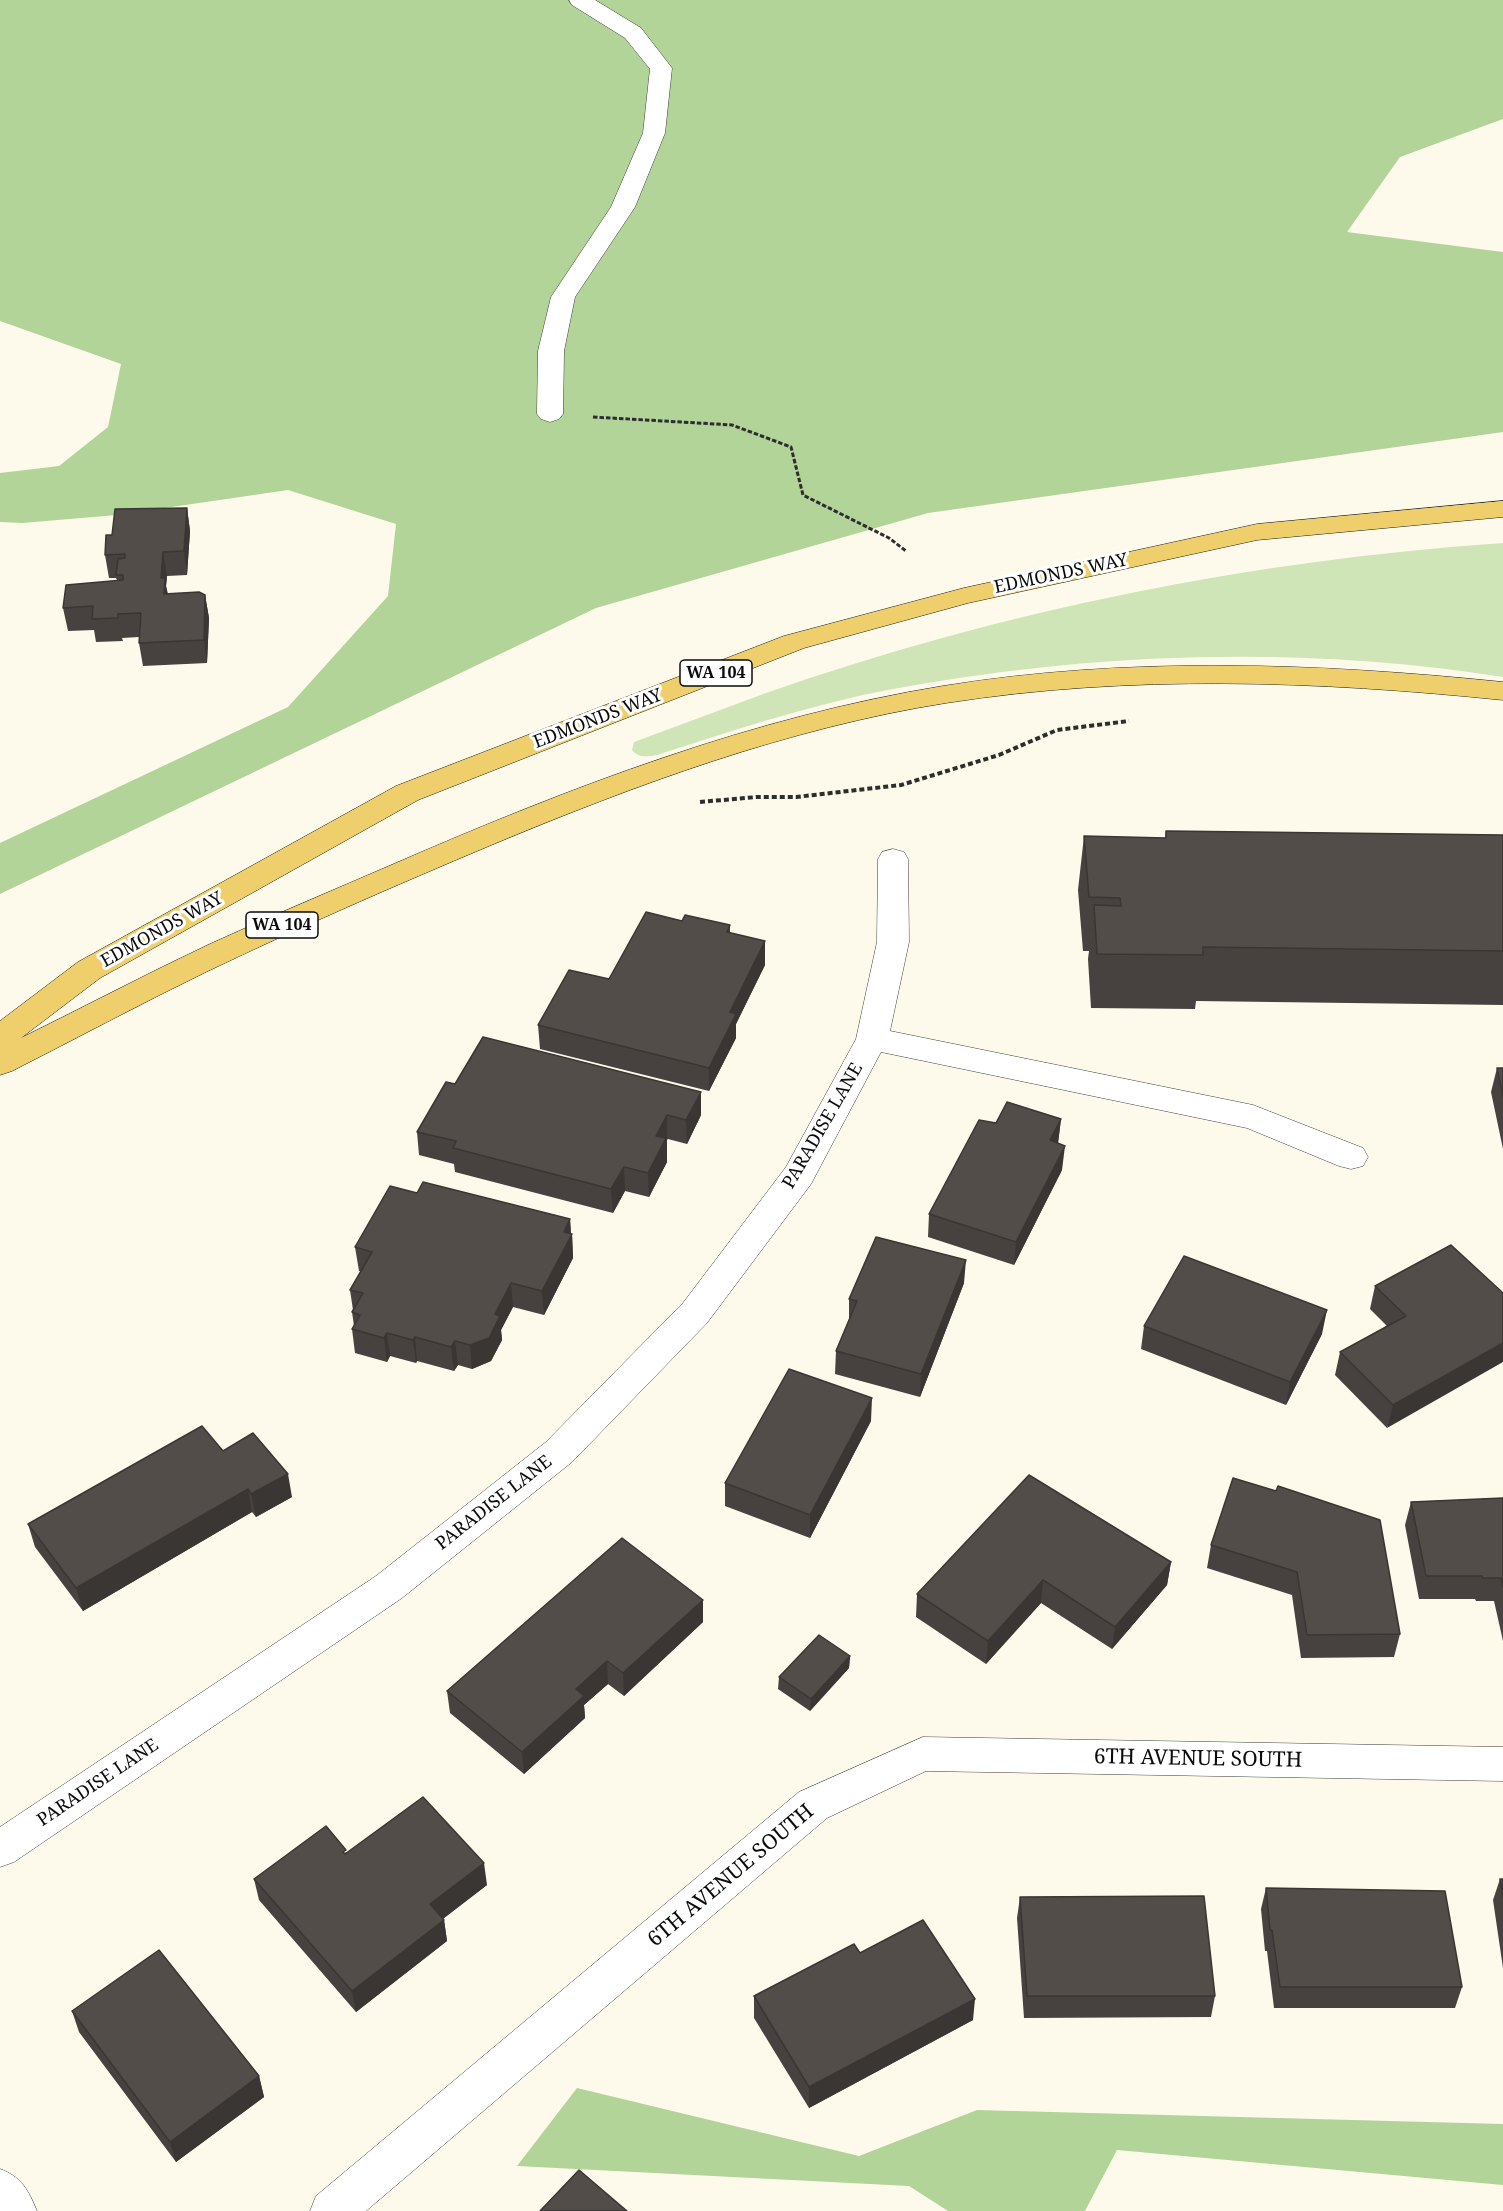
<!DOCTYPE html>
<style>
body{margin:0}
canvas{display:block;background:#fdfaeb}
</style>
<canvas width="1503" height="2211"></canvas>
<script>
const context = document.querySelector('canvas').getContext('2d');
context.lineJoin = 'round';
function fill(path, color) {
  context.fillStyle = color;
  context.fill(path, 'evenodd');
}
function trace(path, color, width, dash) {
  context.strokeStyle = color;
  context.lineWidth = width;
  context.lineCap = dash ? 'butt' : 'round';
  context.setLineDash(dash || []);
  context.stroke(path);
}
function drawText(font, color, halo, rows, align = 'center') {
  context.font = font + ' "Noto Serif",serif';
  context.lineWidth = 6;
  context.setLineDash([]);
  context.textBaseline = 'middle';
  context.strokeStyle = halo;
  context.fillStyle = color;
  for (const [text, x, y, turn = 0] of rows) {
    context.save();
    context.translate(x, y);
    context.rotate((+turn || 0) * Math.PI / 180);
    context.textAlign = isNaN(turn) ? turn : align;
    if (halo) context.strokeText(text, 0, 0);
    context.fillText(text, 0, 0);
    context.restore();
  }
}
fill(new Path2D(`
 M1503,543V677C1303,645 1092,652 893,689C812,704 735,730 657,755C648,757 638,758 632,750L634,742C678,726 722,709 766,693C1003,610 1253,560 1503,543Z`), '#cfe5b8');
fill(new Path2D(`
 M0,0H1503V119L1400,157L1347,232L1503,252V432L928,513L596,608L0,894V843L288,707L388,596L396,524L288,490L117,515L22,523L0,522V473L59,466L108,427L121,364L0,321Z
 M577,2088L859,2156L977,2110L1503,2124V2185L1117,2150L1085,2211H948L909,2186L517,2166Z`), '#b3d498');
const minor = new Path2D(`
 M569,0H595L641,28L672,68L665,133L635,207L575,297L564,351L563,414L559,419L550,422L541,419L537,414L538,351L551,297L611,207L643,133L650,69L625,38L572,5Z
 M893,849L904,852L908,859L909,942L890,1031L1253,1105L1363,1148L1368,1157L1363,1166L1351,1169L1339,1166L1247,1128L881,1052L811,1184L707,1323L572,1462L402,1598L14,1862L0,1867V1827L376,1576L546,1442L683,1303L786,1167L856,1039L877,942L878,859L882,852Z
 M923,1737L1503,1747V1781L926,1771L827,1818L366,2211H310L316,2196L799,1792Z
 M0,2169C22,2177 28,2190 37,2211H0Z`);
const major = new Path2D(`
 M1503,501V517L1257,540L968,603L804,648L418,800L100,978L21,1038C84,1007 146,974 210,944C271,916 334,890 396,863C571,787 753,717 943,686C1129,656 1317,663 1503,682V700C1317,681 1131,674 946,703C788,728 635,785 489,846C394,886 300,927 208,971C142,1003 77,1038 12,1071L0,1075V1021L78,962L396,786L784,636L964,588L1257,524Z`);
trace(minor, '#3e3e3e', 1);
trace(major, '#1c1c1c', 1);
trace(new Path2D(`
 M593,417L732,425L791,447L803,495L889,538L906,551`), '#2d2d2d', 3, [4.5, 2]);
trace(new Path2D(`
 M700,802L757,797H796L901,785L999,755L1057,730L1129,721`), '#2d2d2d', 4, [5, 3]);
fill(minor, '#fff');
fill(major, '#eecf6b');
fill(new Path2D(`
 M187,508L190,531L187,575L167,576L166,586L168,594L205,595L209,618L207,663L143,666L139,643V637L122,638L123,641L96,642L94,630L68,631L63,608L117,580L116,578H109L105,555L112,535Z
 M1166,831L1503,835V1005L1196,1001L1195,1009L1091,1008L1088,959L1089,951H1083L1078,890L1084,836L1165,838Z
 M682,921L730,925V933L765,941V965L736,1024V1038L709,1091L540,1049L538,1025L609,979Z
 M1497,1068H1503V1149L1491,1092Z
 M455,1084L701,1115L687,1144L668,1139L666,1141L667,1162L649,1197L625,1191L613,1213L455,1172L454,1164L419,1155L417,1132Z
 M1061,1119L1058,1144L1062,1170L1014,1265L928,1237L929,1214L996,1123Z
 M417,1193L570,1219L571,1234H572L573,1258L544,1315L513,1307L501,1330L502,1340L491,1361L472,1369L458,1365L454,1371L417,1361L416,1363L390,1356L387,1362L355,1353L352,1329L354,1326L352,1312L353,1310L350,1290L361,1271H359L355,1247Z
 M1451,1245L1387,1428L1335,1375L1340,1352L1387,1326L1370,1309L1375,1286Z
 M964,1283L920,1397L835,1374L836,1351L849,1320V1299Z
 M1144,1326L1322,1334L1286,1405L1141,1349Z
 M871,1421L810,1538L725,1506V1483Z
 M223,1451L292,1497L256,1517L252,1512L83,1611L35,1547L28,1524Z
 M1233,1478L1400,1634L1394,1657L1301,1658L1292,1595L1207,1568L1211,1545Z
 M1503,1498V1641L1494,1601H1476L1475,1599H1419L1405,1525L1411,1502Z
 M1171,1562L1167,1585L1112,1649L1041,1603L986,1664L916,1617L917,1594Z
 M703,1600V1622L624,1696L608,1684L584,1705L585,1718L524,1774L450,1713L447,1691Z
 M850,1656L849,1668L810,1711L778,1689L779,1677Z
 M347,1852L487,1885L443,1919L444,1920L447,1941L356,2012L259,1900L254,1879Z
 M1500,1879H1503V1968L1493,1900Z
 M1266,1888L1462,1987L1455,2008H1274L1267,1951H1265L1261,1909Z
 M1020,1897L1215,1996L1211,2017L1024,2018L1017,1918Z
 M860,1953L973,2020L809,2108L754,2018V1996Z
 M72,2011L259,2076L264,2097L176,2162L79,2032Z`), '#47423f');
fill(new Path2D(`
 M187,508L190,531L187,575L184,551Z
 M163,552L167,576L166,586L169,602L168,617L161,578Z
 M205,595L209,618L207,663L204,640Z
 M765,941V965L736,1024V1038L709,1091V1068L730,1012Z
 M701,1092V1115L687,1144L686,1120Z
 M667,1115V1162L649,1197L648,1173L656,1136Z
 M1061,1119L1058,1142L1047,1164L1050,1140Z
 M1065,1146L1062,1170L1014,1265L1016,1242Z
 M624,1167L625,1191L613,1213L611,1189Z
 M570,1219L571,1236L572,1234L573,1258L544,1315L542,1291L564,1232Z
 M966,1260L964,1283L920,1397L921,1374Z
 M511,1283L513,1307L501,1330L502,1340L491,1361L472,1369L470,1345L495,1314Z
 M1327,1310L1322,1334L1286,1405L1290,1382Z
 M387,1333L390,1356L387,1362L384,1338Z
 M415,1337L417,1361L416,1363L413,1340Z
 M455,1341L458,1365L454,1371L451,1347Z
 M1503,1343V1362L1387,1428L1393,1405Z
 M872,1398L871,1421L810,1538V1515Z
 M288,1474L292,1497L256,1517L251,1494Z
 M248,1489L252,1512L83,1611L76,1588Z
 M1171,1562L1167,1585L1112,1649L1115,1627Z
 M1043,1580L1041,1603L986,1664L988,1641Z
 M703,1600V1622L624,1696L623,1673Z
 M850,1656L849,1668L810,1711L811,1699Z
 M607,1661L608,1684L584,1705L585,1718L524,1774L522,1752L576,1689Z
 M484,1863L487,1885L433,1926L430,1904Z
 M444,1920L447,1941L356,2012L352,1991Z
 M975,1999L973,2020L809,2108V2087Z
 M259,2076L264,2097L176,2162L170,2142Z`), '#3a3633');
const building = new Path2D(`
 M187,508L184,551L163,552L161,578H165L164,594L199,592L205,595L204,640L139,643L141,613L118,614V618L92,619L93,606L63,608L66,585L123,580V575H116L118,559L125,558V554L105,555L106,535H112L115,509Z
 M1166,831L1503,835V951L1203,947V955L1097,954L1094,905L1121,906L1120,898L1089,897L1084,836L1166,838Z
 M646,912L682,921L685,915L730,925L727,932L765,941L730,1012L736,1014L709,1068L538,1025L569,970L609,979Z
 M483,1037L701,1092L686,1120L667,1115L656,1136L666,1138L648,1173L624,1167L611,1189L453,1148L456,1141L417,1132L446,1082L455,1084Z
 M1497,1068H1503V1096Z
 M1007,1102L1061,1119L1050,1140L1065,1146L1016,1242L929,1214L979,1120L996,1123Z
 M423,1182L570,1219L564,1232L572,1234L542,1291L511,1283L495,1314L500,1316L489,1338L470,1345L455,1341L451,1347L415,1337L413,1340L387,1333L384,1338L352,1329L360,1315L352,1312L363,1293L350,1290L372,1252L355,1247L390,1186L417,1193Z
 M876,1237L966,1260L921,1374L836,1351L857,1301L849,1299Z
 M1451,1245L1503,1293V1343L1393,1405L1340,1352L1406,1316L1375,1286Z
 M1184,1256L1327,1310L1290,1382L1144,1326Z
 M789,1369L872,1398L810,1515L725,1483Z
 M202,1426L223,1451L253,1433L288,1474L251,1494L248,1489L76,1588L28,1524Z
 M1029,1475L1171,1562L1115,1627L1043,1580L988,1641L917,1594Z
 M1233,1478L1276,1491L1278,1486L1380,1520L1400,1634L1307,1635L1297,1572L1211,1545Z
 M1503,1498V1587L1501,1578H1483L1482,1576H1426L1411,1502Z
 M622,1538L703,1600L623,1673L607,1661L576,1689L584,1696L522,1752L447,1691Z
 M819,1635L850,1656L811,1699L779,1677Z
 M423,1797L484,1863L430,1904L444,1920L352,1991L254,1879L326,1826L346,1850L343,1852L345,1854Z
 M1500,1879H1503V1896Z
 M1266,1888L1445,1891L1462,1987H1280L1272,1930H1270Z
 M1204,1896L1215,1996H1027L1020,1897Z
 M923,1920L975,1999L809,2087L754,1996L854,1944L860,1953Z
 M159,1950L259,2076L170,2142L72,2011Z
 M579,2170L627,2211H540Z`);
fill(building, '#534d49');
trace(building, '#3a3633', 1.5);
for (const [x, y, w] of [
 [716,673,72],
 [282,925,72]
]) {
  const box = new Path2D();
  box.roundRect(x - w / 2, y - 13, w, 26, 4.5);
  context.fillStyle = '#fff';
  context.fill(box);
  trace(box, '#0b0b0b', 1.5);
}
drawText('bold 16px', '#0b0b0b', null, [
 ["WA 104",716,673],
 ["WA 104",282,925]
]);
drawText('18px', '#0b0b0b', '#fff', [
 ["EDMONDS WAY",1061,574,-12],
 ["EDMONDS WAY",598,719,-21],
 ["EDMONDS WAY",162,930,-29],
 ["PARADISE LANE",823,1126,-60],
 ["PARADISE LANE",494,1503,-38],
 ["PARADISE LANE",98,1783,-34]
]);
drawText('21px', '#0b0b0b', '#fff', [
 ["6TH AVENUE SOUTH",1198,1759,1],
 ["6TH AVENUE SOUTH",731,1876,-40]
]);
</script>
